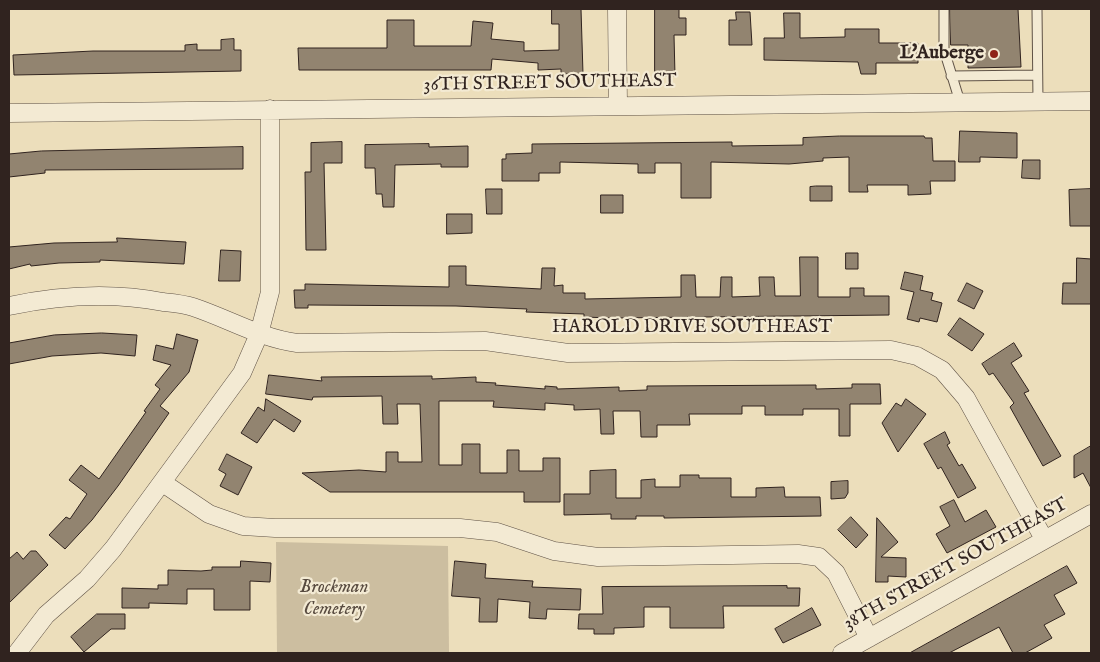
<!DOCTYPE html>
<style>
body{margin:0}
#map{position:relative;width:1100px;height:662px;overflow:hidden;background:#ecdebb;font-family:"IM FELL English",serif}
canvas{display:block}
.frame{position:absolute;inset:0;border:10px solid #30231f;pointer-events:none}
</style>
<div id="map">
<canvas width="1100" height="662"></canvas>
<div class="frame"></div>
</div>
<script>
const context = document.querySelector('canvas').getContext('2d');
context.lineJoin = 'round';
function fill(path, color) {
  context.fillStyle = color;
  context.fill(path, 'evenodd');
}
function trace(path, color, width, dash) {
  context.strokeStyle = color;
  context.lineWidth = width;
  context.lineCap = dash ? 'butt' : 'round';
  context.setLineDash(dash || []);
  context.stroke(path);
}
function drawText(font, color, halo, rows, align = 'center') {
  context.font = font + ' "IM FELL English",serif';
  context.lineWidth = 4.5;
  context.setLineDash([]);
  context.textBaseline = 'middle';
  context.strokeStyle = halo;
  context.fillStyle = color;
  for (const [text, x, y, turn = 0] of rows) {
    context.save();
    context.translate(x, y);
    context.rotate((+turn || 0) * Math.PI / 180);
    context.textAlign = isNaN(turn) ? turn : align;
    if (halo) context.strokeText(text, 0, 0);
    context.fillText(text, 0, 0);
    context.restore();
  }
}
fill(new Path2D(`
 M276,542L448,546L449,653H277Z`), '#ccbea0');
const building = new Path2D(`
 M552,9H581L583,74H561V69L538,70V63L492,59L491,70H299L298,48H387V20H414V46H471L473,21L493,23L491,39L524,42V51L559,50V24H552Z
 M655,9H679V18H686V35H674L675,76H655Z
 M950,9H1018L1021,67L968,68V45H951Z
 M736,12H750L752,45H729V20H736Z
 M784,13H800V38L845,37V29H879V43H918V63H876V74H861L858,62L764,60V38H784Z
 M234,39V50H241V71L14,75L13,55L93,51H185V45L197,44V50H221V40Z
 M960,131L1017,133V158L980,157V162H959Z
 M840,136H924L925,138H932L933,161H955V181H930L931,194L908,195V185H867L868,192H849V157L823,158V161L789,164L711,162V198H681V163H655V173H638V164L560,162V173H539V181H502V159H506V154L532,153V144L732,142V146L803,145V138Z
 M342,142V163H324L326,250H306L305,172H311V143Z
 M429,144V147L468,146V167H441V164L395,165L394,207H383L382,194H376L375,168H365V145Z
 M243,147V169L45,170V173L9,177V154L41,151Z
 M1023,160H1040V179L1022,178Z
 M816,186H832V201H810V187Z
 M486,189H502V214H487Z
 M1091,189V226H1070L1069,190Z
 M601,195H623V213H601Z
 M447,214H472V233L447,234Z
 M117,238L186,242L184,264L100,260V262L59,263L31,266L30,264L9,269V247L54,243L117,242Z
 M221,250L241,251L240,281H219Z
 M846,253H858V269H846Z
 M800,257H818V297H850V288H864V296H889V315L611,318L584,317V314L526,312L527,309L456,306L308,305V308H295L294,290H305V284L449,287V266H466V285L541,289L542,268H555L554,286L563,285V293H585V299L681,297V275H695L696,297H720L721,277H732V297L760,296L759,277H774L775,296H800Z
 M1077,258L1091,259V304H1062L1063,283H1076Z
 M905,272L923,276L920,290L933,293L931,300L942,303L937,322L920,318L919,322L907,319L914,292L901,289Z
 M967,283L983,291L974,309L958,301Z
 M960,318L984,334L972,351L948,335Z
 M102,333L137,335L135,356L101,353L52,356L9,364V343L54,335Z
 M177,334L198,340L189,372L160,406L169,413L118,486L92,520L65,549L49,535L66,517L70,519L87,494L69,480L81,465L99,479L146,412L144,411L160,389L155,385L171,365L153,360L156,345L173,349Z
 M1014,343L1022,356L1011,363L1029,391L1024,393L1061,456L1043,466L1010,407L1014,403L993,373L989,375L982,364Z
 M269,375L322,381L321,377L432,376V379L476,377V382L496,383L495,385L545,389V386L557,387V389L619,387V391L647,390V386L816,385V389L852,388V384H880L881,404H850V436H839V409H803V415H765V406H742V414H689L690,425H657V437H641L640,411H613L614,434H601L600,409L574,410V405L545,403V410L493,407L494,401H439V465H462V444H480V473H507V450H519V471H543V458H560V502H524V492H330L302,473L359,470L386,472V452H398V462H422L420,404H397L398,424H383L382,396L313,397L312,400L266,394Z
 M266,399L301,421L294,432L274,419L257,443L241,433L258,407L264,411Z
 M906,399L926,414L898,452L882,423L896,403L901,406Z
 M945,432L950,443L947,445L959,466L962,464L976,488L958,498L941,467L938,469L924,444Z
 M1091,446V488L1083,473L1074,478V456Z
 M227,454L252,467L238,495L220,486L226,474L219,470Z
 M616,470V498H641V480L655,479V487H680V475H699V478H731V497H756V488L784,487L785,497H820L821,516L664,518V516H636V519H611V514L564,515V494H590V471Z
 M848,481V493L845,498L831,499V482Z
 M954,500L965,522L986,510L996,527L947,553L936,534L950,526L940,507Z
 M851,517L868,535L856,548L838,530Z
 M877,518L898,542L881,557L906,558V577L888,576V582H876Z
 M31,551H36L48,565L9,603V559L17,552L23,559Z
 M241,561L271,563L270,582L250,581V610H214V589H187V604L149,603V608H122V588L158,589V585H168V570L201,571L212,570V567H240Z
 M455,561L486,564L485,578L533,581L532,587L581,589L580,610L547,609L546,619L529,618L530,602L498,599L497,622H479L480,598L452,596Z
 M1067,566L1077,583L1054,595L1065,614L1044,625L1052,638L1036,647L1025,653H1013L999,627L949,653H910Z
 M787,586V588H800L799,606H723L724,628H670V607H644V627L614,628V634H594V629H578L579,614H603L602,587Z
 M812,608L821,625L783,643L775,629Z
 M97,614H125V629H111L84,652L71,637Z`);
fill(building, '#928470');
trace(building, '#30231f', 1);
const service = new Path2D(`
 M944,9V50L960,102
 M1037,9L1038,102
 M951,76L1037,75`);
const minor = new Path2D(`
 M617,9L618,105
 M9,113L1091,101
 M9,306C61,295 111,292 163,302C173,303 184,304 193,307C229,319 260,338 297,343L485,341L568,353L891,350L917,356L942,370L966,398L1044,539
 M163,483L209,514L243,526L275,528H460L497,532L554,551L598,557L798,554L819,557L836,573L869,638
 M17,653L46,615L87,579L113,549L242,373L259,334L270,292V109
 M842,653L1091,514`);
trace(service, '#5f5246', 11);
trace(minor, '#5f5246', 19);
trace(service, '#f3ead3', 9);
trace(minor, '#f3ead3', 18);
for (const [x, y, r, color] of [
 [994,54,5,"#8f2418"]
]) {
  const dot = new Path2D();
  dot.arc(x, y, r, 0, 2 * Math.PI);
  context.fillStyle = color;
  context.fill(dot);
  trace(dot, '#f3ead3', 2);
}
drawText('bold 19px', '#30231f', '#f3ead3', [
 ["L'Auberge",984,54]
], 'right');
drawText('19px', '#30231f', '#f3ead3', [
 ["36TH STREET SOUTHEAST",550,84,-1],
 ["HAROLD DRIVE SOUTHEAST",692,328],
 ["38TH STREET SOUTHEAST",956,565,-29]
]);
drawText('italic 19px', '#574a3f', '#f3ead3', [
 ["Brockman",334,588],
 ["Cemetery",334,610]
]);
</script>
